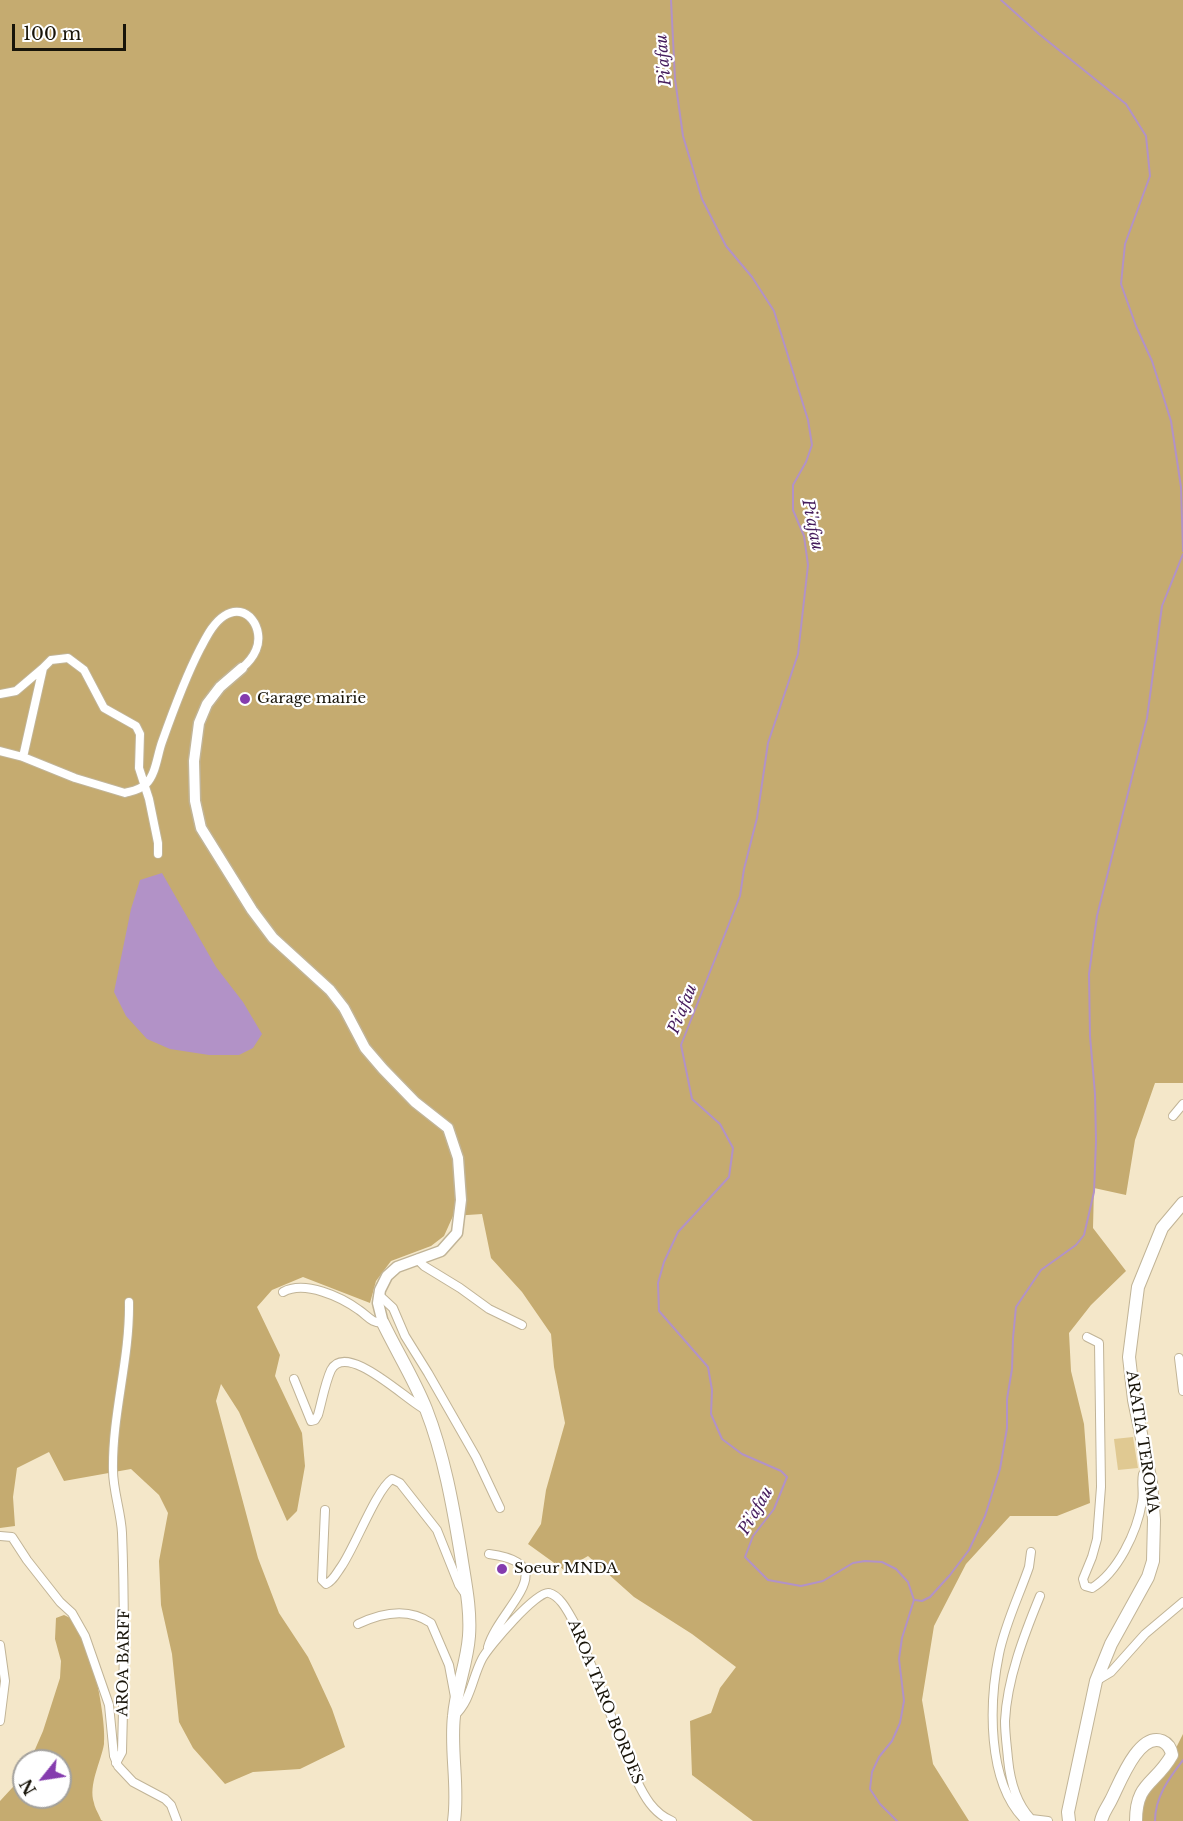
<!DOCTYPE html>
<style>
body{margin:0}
#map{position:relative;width:1183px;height:1821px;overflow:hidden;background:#f4e7c9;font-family:"Libre Baskerville",serif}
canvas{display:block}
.north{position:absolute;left:12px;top:1749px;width:60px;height:60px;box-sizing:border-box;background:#fff;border:2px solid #a3a19d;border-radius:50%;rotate:240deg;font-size:16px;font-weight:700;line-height:24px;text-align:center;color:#181409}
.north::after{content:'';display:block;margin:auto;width:21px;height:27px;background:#853cae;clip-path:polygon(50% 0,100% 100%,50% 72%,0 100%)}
.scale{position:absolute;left:12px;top:24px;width:114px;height:27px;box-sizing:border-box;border:3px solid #181409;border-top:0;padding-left:8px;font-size:18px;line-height:21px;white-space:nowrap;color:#181409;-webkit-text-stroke:4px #fff;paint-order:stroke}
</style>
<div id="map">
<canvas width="1183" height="1821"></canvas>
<div class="north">N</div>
<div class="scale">100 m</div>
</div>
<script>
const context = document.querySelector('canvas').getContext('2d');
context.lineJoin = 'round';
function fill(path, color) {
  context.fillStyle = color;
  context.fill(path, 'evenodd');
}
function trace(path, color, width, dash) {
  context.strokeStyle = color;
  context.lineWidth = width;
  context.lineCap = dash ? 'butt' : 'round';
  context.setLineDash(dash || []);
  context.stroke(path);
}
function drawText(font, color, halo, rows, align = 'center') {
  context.font = font + ' "Libre Baskerville",serif';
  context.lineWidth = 4.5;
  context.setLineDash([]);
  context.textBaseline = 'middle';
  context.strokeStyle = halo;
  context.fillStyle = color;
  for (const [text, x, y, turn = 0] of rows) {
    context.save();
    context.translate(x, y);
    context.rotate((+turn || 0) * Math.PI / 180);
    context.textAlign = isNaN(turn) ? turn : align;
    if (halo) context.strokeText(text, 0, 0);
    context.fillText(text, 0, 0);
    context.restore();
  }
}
fill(new Path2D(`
 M1133,1437L1138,1468L1118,1470L1114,1439Z`), '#e0c992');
fill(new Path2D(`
 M0,0H1183V1083H1155L1135,1140L1126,1195L1094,1188L1093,1228L1126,1271L1091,1305L1069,1333L1071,1371L1084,1424L1090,1503L1057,1516H1010L966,1564L934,1626L922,1700L933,1764L969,1821H753L692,1775L690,1721L711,1713L720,1688L736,1667L692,1634L634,1597L588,1556L564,1570L528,1544L541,1524L546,1490L565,1423L554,1367L551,1334L522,1292L491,1258L482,1214L453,1216L444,1236L431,1246L391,1261L376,1281L370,1303L303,1277L272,1290L257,1307L280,1355L275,1376L302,1433L305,1466L297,1511L287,1521L239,1412L221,1384L216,1401L258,1558L279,1613L308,1657L332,1709L345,1747L300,1769L253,1772L225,1784L193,1748L179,1722L172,1654L161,1605L159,1561L168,1513L159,1495L131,1469L64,1481L49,1452L17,1468L13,1497L15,1526L0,1528Z
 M64,1615C68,1617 73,1619 76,1622C91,1641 107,1720 104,1744C101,1762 88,1785 94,1803C95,1809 99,1814 101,1820L103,1821H0V1801L24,1775V1797H60V1761H30L43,1731L60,1678L61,1661L55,1639L56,1618Z
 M1183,1734V1821H1134V1810L1169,1762Z`), '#c5ab70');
fill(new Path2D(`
 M162,873L216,967L243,1002L262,1034L253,1048L239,1055H209L170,1049L147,1039L126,1016L114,992L131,909L140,880Z`), '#b292c7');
trace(new Path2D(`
 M671,0L675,79L683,136L702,199L726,246L752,277L774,311L808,420L812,445L806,462L793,485V510L804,536L808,565L798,654L768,743L757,818L744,869L740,896L681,1045L692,1099L720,1124L733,1148L729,1177L678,1232L664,1262L658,1283L659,1311L708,1367L712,1390L711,1414L722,1439L742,1454L781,1471L787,1477L774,1509L753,1536L745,1557L768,1580L801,1586L823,1581L853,1563L865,1561L882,1562L896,1569L908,1582L914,1600L902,1638L899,1659L904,1701L900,1723L892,1741L879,1757L872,1772L870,1789L880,1804L897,1821
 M1001,0L1039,34L1126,104L1146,136L1150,176L1125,244L1121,284L1136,326L1152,361L1171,421L1181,487L1183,551
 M915,1600L922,1601L930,1597L950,1575L969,1550L985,1516L1000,1469L1007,1428V1399L1012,1369L1013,1338L1016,1307L1041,1270L1076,1245L1084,1235L1094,1192L1096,1141L1095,1094L1090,1036L1089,974L1097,916L1147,718L1162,606L1183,554
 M1155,1821C1155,1797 1169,1778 1183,1760`), '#b292c7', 2);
const minor = new Path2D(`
 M0,694L16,691L43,668
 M0,751L23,757L75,778L125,793C132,791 140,790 146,784C156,774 157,756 162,742C173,711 185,678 200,649C206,638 213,623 224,616C247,601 265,629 256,650C253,657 248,663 242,668
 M23,757L43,668L51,660L68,658L84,670L104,708L136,726L140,734L139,768L149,799L158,843V854
 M1173,1116L1183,1104
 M417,1259L424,1266L460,1288L489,1309L522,1325
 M283,1292C305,1280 341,1297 359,1310C368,1316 371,1323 383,1323
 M379,1295L393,1308L405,1336L428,1373L476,1457L500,1508
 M1087,1337L1099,1343L1101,1487L1097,1539L1092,1557L1083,1579L1085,1586L1092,1588C1118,1572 1137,1532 1142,1502C1144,1493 1141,1483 1143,1474L1149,1471
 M1179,1358L1183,1391
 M294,1379L311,1421L315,1420L318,1415C322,1401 325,1383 331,1370C347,1340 409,1403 426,1410
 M325,1510L322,1580L326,1584C333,1581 336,1574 341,1567C355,1547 376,1490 392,1479L400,1483L437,1530L459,1585L466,1595
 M0,1536L12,1537L27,1560L60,1602L72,1613L85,1636L109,1705L114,1756L118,1766L133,1782L165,1799L171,1805L177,1821
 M1031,1552L1029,1567C1019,1596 1005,1624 999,1654C989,1703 987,1780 1023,1818L1048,1821
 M358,1624C381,1613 408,1607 431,1623L449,1665L455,1697
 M0,1645L5,1681L0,1721
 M488,1647C499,1608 566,1564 489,1554
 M1096,1681L1111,1672L1145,1634L1183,1602
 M454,1716C471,1701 472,1678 482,1659C488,1647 538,1589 549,1593C561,1596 569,1614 575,1624L636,1779C644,1796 653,1813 672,1821
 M116,1763L122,1752C124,1679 125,1606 122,1533C121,1512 113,1491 113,1470C112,1414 130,1359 129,1302
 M1031,1819C1016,1803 1010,1780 1008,1759C1007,1747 1005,1734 1005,1721C1007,1679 1024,1635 1040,1596`);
const tertiary = new Path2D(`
 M242,668L220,687L207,704L199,723L194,761L195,801L201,828L252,910L273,938L330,990L344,1008L365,1048L383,1069L415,1102L448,1128L458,1158L461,1200L457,1233L441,1251L397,1267L387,1276L380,1290L378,1303L383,1323`);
const secondary = new Path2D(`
 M383,1323C397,1352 414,1379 426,1409C444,1455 453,1506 461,1555C465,1582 471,1609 469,1636C467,1664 456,1689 454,1716C450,1751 459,1786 454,1821
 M1069,1821L1068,1812L1096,1681L1111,1644L1148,1577L1153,1561L1154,1520L1151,1482L1134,1400L1129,1357L1138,1287L1162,1228L1183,1203
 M1101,1821C1103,1812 1107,1808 1111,1800C1119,1785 1138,1732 1162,1741C1169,1744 1171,1749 1172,1755C1155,1785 1136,1782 1136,1821`);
trace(minor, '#c1b497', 10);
trace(tertiary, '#c1b497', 13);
trace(secondary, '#c1b497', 14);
trace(minor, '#fff', 8);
trace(tertiary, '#fff', 10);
trace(secondary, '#fff', 12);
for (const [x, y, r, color] of [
 [245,699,6,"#853cae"],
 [502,1569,6,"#853cae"]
]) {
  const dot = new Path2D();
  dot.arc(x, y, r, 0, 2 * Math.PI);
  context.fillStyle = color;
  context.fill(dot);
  trace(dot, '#fff', 2);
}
drawText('15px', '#181409', '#fff', [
 ["Garage mairie",257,699],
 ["Soeur MNDA",514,1569]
], 'left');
drawText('15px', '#181409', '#fff', [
 ["ARATIA TEROMA",1142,1442,81],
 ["AROA BARFF",124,1663,-89],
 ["AROA TARO BORDES",605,1702,68]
]);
drawText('italic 16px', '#461d5d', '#fff', [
 ["Pi'afau",664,60,-95],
 ["Pi'afau",812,525,78],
 ["Pi'afau",683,1009,-68],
 ["Pi'afau",756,1511,-60]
]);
</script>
